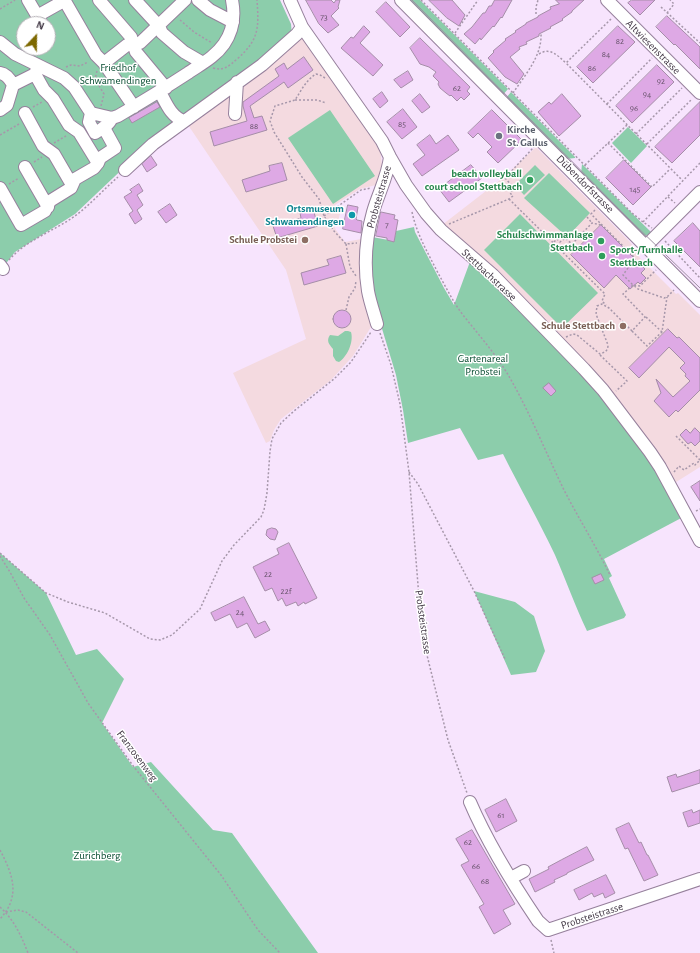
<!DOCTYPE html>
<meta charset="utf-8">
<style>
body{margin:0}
#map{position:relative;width:700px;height:953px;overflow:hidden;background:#f7e4fd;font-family:"Alegreya Sans",sans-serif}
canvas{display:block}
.north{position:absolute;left:16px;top:16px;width:40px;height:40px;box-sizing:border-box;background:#fff;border:1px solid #b3afb4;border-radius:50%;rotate:22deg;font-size:11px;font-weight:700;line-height:16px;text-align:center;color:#413744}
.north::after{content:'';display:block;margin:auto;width:14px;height:18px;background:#7d6800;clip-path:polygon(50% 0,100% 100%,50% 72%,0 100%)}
</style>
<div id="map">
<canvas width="700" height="953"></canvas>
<div class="north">N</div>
</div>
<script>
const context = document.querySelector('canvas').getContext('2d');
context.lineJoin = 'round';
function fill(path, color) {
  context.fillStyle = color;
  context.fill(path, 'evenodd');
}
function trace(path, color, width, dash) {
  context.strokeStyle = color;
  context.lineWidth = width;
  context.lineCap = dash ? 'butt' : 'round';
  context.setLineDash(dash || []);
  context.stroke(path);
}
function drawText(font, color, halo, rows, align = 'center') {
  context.font = font + ' "Alegreya Sans",sans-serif';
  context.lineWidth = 3;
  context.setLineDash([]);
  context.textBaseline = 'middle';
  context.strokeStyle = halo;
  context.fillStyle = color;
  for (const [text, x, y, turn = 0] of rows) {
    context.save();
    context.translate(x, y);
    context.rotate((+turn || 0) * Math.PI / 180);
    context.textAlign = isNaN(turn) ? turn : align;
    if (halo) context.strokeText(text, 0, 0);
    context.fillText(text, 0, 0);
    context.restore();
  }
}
fill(new Path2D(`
 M301,36L343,94L380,148L382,165L381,171L376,185L360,189L335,205L340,213L338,222H332L336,230L345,242L361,239V263L366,305L371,327L353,356L331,380L281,419L274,430L270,441L266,443L233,373L306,339L286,270L186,122Z
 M536,147L630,242L638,253L637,255L676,294L678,293L700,315V467L673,484L442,225L504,177Z`), '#f4dae0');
fill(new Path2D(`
 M0,0H280L291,24L292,35L151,142L75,214L15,252L0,271ZM24,24H48V48H24Z
 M409,0H420L508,89L502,96Z
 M511,92L575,157V158L566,159L506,98Z
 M330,110L375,176L333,204L288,138Z
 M628,127L647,146L631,163L612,143Z
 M582,164L652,233L645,236L641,234L581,174Z
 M535,165L545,175L524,195L515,185Z
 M549,173L590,213L567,237L524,198Z
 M520,214L598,293L562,328L484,250Z
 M414,227L415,232L444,288L454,305L471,259L582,371L658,469L685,516L604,559L612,576L609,578L626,615L624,618L587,631C575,606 566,580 555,555C539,521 520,488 503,454L478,460L460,428L408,443L403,410L396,375L380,322L372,286V237L394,241L396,231Z
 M345,331H348L351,332C354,342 347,357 339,362L336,361L333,356V349C329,344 326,341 330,335L338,336Z
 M0,553L46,593L76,655L97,649L124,679L102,723L133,767L151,762L213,830L232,833L318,953H0Z
 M474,591L515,602L534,616L545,651L536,672L511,675Z`), '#8ccdab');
const building = new Path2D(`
 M306,0H331L334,3L336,0H340L338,7L339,8L331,16L339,25L328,33L319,24Z
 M429,0H452L465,15L459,26L447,18Z
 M495,0H512L502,18L501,17L494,27L493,26L481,40L480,38L475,44L464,34L472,27L483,13H485L489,6H491Z
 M556,0H584L572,11V12L562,19L563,20L550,27L551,28L539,34V36L526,42L527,44L519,47L520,49L510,57L524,74L517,84L505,77L488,58L494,52L493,51L506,40L505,39L516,32L515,31L526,24V23L538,17V16L551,9L550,7L559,4Z
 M632,0H655L640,15L628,3Z
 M386,2L410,27L400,37L376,12Z
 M667,16L700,47V69L675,44L674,45L656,27Z
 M364,26L370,32L360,43L383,65L373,76L341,48L351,37L353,38Z
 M618,26L635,42L593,83L577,67Z
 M420,38L470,87L467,91L470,94L464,100L461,97L457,101L451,95L450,96L446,93L440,88L438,84L439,82L433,76L436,72L429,67L420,64L410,48Z
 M304,57L313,70L288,88L284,82L250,106L254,118L262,116L267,130L214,146L210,132L247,121L243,106V102L279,76L275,69L284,63L287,69Z
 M657,65L674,82L632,123L616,106Z
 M408,71L413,80L401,88L394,80Z
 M382,92L388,101L380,108L373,99Z
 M420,94L430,107L422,113L412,101Z
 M562,94L581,116L559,136L538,112L549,102L551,104Z
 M157,102L160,107L132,123L129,118Z
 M700,102V135L672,163L655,147Z
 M403,109L417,127L402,139L387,122Z
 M492,110L522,140L498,163L487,152L492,147L478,133L473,138L468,133Z
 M430,135L436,144L448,135L459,150L422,176L413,164L425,155L417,145Z
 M151,156L157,165L147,172L142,164Z
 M624,160L651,187L633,205L606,178Z
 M282,163L287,180L246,192L242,180L270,171L269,166Z
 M471,165L482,178L449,202L439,189Z
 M139,184L143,191L137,195L143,205L137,210L142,219L135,224L129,214L133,211L124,197L132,192L130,190Z
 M170,204L177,215L166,223L158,212Z
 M348,205L358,207L356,219L357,220L362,221L361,233L343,229Z
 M313,209L318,226L277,238L273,226L301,218L300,213Z
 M381,212L395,215L394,219L398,220L394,242L387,240V238L376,236Z
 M693,223L700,231V267L674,241Z
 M601,225L645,269L641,273L646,278L640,284L638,282L630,289L616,275L604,288L571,255Z
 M341,256L346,273L304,285L301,273L329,265L327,260Z
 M333 319a9 9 0 1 1 18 0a9 9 0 1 1-18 0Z
 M668,329L677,338L679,337L700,358V390L678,412L676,410L669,417L654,401L661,393L656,379L673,397L690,381L685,376L686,374L680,368L685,363L669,347L639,378L629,368Z
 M549,383L556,391L551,396L543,388Z
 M695,428L700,433V441L695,446L691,442L688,444L680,435L686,429L690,433Z
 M700,481V501L691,487Z
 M272,528L276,529L278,532L275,540L270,539L266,535L267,530Z
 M289,543L317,598L305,604L304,602L298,606L296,602L286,606L282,598L278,601L272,588L265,591L253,567L279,554L277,549Z
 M601,574L604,580L595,584L592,578Z
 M244,597L258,624L265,621L270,630L255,638L247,623L237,628L230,614L215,621L211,613Z
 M700,770V783L672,792L667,777L676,774L677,777Z
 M506,799L517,821L496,832L485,810Z
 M692,810L693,813L700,810V823L688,827L683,813Z
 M629,823L639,843L641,842L647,855H648L658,875L644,881L628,848L625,849L616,829Z
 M472,830L515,904L503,910L511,924L494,934L479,907L484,904L461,865L469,861L456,839Z
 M587,847L594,860L567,873V874L554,880L555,882L535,892L529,879L549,869L548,867L561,860Z
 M606,875L615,893L605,898L603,893L594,897L592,893L579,900L574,890Z`);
fill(building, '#dea9e5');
trace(building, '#a58da8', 1);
const minor = new Path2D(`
 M28,0L42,24
 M61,0L66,3L96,55L104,63L134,107
 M99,0L131,37L136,52L166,88
 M135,0L159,26L162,33L184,52L203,63
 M198,0L210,10L233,22
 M290,0L302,27L382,141L390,157L406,185L426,213L441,230L493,275L584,369L603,390L650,452L660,467L700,541
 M401,0L700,301
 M607,0L700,93
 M37,16L62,2
 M0,42L15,54L64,78L74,87L91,113
 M104,63L127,45L140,43L185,0
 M0,73C6,74 10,79 13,85
 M35,74L44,90L53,99L69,125L79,132L98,163
 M160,92C166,103 171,117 184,121
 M0,110L7,105L13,85L35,74L38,66
 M25,113L43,146L54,154L72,185
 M235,114L237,82
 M112,118C109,125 102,129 95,133L89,122L91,113L112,118L118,116C142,102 165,88 188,73C201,64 215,57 224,44C233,31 235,15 232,0
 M25,167L48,207
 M125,170L153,144L262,65L297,34L302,27
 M0,188L21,225L45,211L50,201L71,188L75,179L94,168L98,163L100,158L115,148L104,128
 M646,246L700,192
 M0,265L3,269
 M377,324C374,313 370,302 368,291C364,266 366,237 373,212C378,194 388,176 390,157
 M470,802C488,844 513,884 538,921L548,930L700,879
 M511,878L524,871`);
trace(minor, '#96809c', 14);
trace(new Path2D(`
 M421,0L632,213L643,222L652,228
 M661,7L700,43
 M0,9L15,0
 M667,13L674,4L670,0
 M536,14V7L538,0
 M611,19L566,63L683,181
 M180,20L194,32L212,43
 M455,33L478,0
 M539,54C550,47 557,55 566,63
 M66,67L71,65L80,66L88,62
 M213,68C224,71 229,66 237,59C259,40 259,28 257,0
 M97,71L95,79L104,94L101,106
 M325,78L320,75L316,74C306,80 301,91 295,100L275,106L270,121L274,132L302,177L319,199L324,216L334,231L346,244L357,243
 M513,93C525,75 542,56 541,34
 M295,100H317L326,103
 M607,104L652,58
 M33,107L42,102
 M636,134L682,88
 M0,135L19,124
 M54,143L66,136
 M608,143L652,187L670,169
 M647,144L692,99
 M34,162L42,157
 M585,165L627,125
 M9,184L19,178
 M668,197L675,203
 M509,199L605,294L602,301L606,305
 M595,210L591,214L635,258L623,275L633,285L640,286L656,270
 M412,212C417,235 428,253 438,273C446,287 453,302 463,315C478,334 494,352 507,373C529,410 545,451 564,490C579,519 596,546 610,575
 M324,216L361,190L371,188
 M587,217L592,223
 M643,222L700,163
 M449,224L509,199L513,196L510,193L514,188L505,178L534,147
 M665,241L700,278
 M554,242L557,239L560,242L565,238L572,244L592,223L601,225
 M346,244L350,267L356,276
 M9,260C26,240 54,231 75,216C90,205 104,189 118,177
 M346,310L349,297L355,288L356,281
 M646,317L662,332
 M632,331L647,346L662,332L667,297
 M380,333L391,365L400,404L409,472L422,635L448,740L467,793
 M566,337L573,334L577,335L600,354C605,352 608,351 608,345L596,314L597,306L602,304L609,308L632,331L645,317L623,294L633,285L638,289L664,298L667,297L674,290
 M600,355L627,381L616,391
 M676,436L700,460
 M409,472L418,484L474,591L505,659
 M674,472L679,466L684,470L694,463L695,465L700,460
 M696,511L700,509
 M0,553L46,593L68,602L105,613L150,639L160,640L172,635L200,609L222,561L234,545L261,517L264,510L267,493L270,451L272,439L281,423L294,411L334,379L351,362L371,332
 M0,556L10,572L24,598L50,635L88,703L134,767L221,875L258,930L280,953
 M0,850C13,875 21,896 0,919
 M0,907C14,920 21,935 28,953
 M6,912L18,910L26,912L78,953
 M551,940L554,953`), '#a697aa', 1.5, [2, 2]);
trace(minor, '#fff', 12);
trace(new Path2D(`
 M412,0L631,221L700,288`), '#9e8fa3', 1);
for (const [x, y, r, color] of [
 [499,136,4,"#6b7280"],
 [530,180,4,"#2e9e5b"],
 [352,215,4,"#0f9aa8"],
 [305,240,4,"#8d6e63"],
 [601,241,4,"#2e9e5b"],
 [602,256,4,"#2e9e5b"],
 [623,326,4,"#8d6e63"]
]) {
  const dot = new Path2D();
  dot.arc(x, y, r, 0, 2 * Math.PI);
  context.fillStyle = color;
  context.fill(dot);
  trace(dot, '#fff', 1.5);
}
drawText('9px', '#68546c', null, [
 ["73",324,17],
 ["82",620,41],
 ["84",606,54],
 ["86",592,68],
 ["92",661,81],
 ["62",457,88],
 ["94",647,94],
 ["96",634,108],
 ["85",402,124],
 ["88",254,126],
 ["145",635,189],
 ["7",387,225],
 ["22",268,574],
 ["22f",286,591],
 ["24",240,612],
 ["61",501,815],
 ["62",468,842],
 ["66",476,866],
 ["68",485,881]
]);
drawText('11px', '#413744', '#fff', [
 ["Altwiesenstrasse",653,47,45],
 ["Dübendorfstrasse",585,184,45],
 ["Probsteistrasse",379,197,-74],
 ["Stettbachstrasse",489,275,43],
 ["Probsteistrasse",423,622,82],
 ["Franzosenweg",137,756,53],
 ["Probsteistrasse",592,916,-18]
]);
drawText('11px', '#094d32', '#fff', [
 ["Friedhof",118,68],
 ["Schwamendingen",118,81],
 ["Gartenareal",483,359],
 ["Probstei",483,372],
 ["Zürichberg",97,856]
]);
drawText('bold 11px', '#5b616d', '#fff', [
 ["Kirche",507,130],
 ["St. Gallus",507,143]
], 'left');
drawText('bold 11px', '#27864d', '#fff', [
 ["beach volleyball",522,174],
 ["court school Stettbach",522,187],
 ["Schulschwimmanlage",593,235],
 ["Stettbach",593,248],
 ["Sport-/Turnhalle",610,250,"left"],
 ["Stettbach",610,263,"left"]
], 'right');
drawText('bold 11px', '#0d838f', '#fff', [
 ["Ortsmuseum",344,209],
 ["Schwamendingen",344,222]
], 'right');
drawText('bold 11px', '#785e54', '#fff', [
 ["Schule Probstei",297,240],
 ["Schule Stettbach",615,326]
], 'right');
</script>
